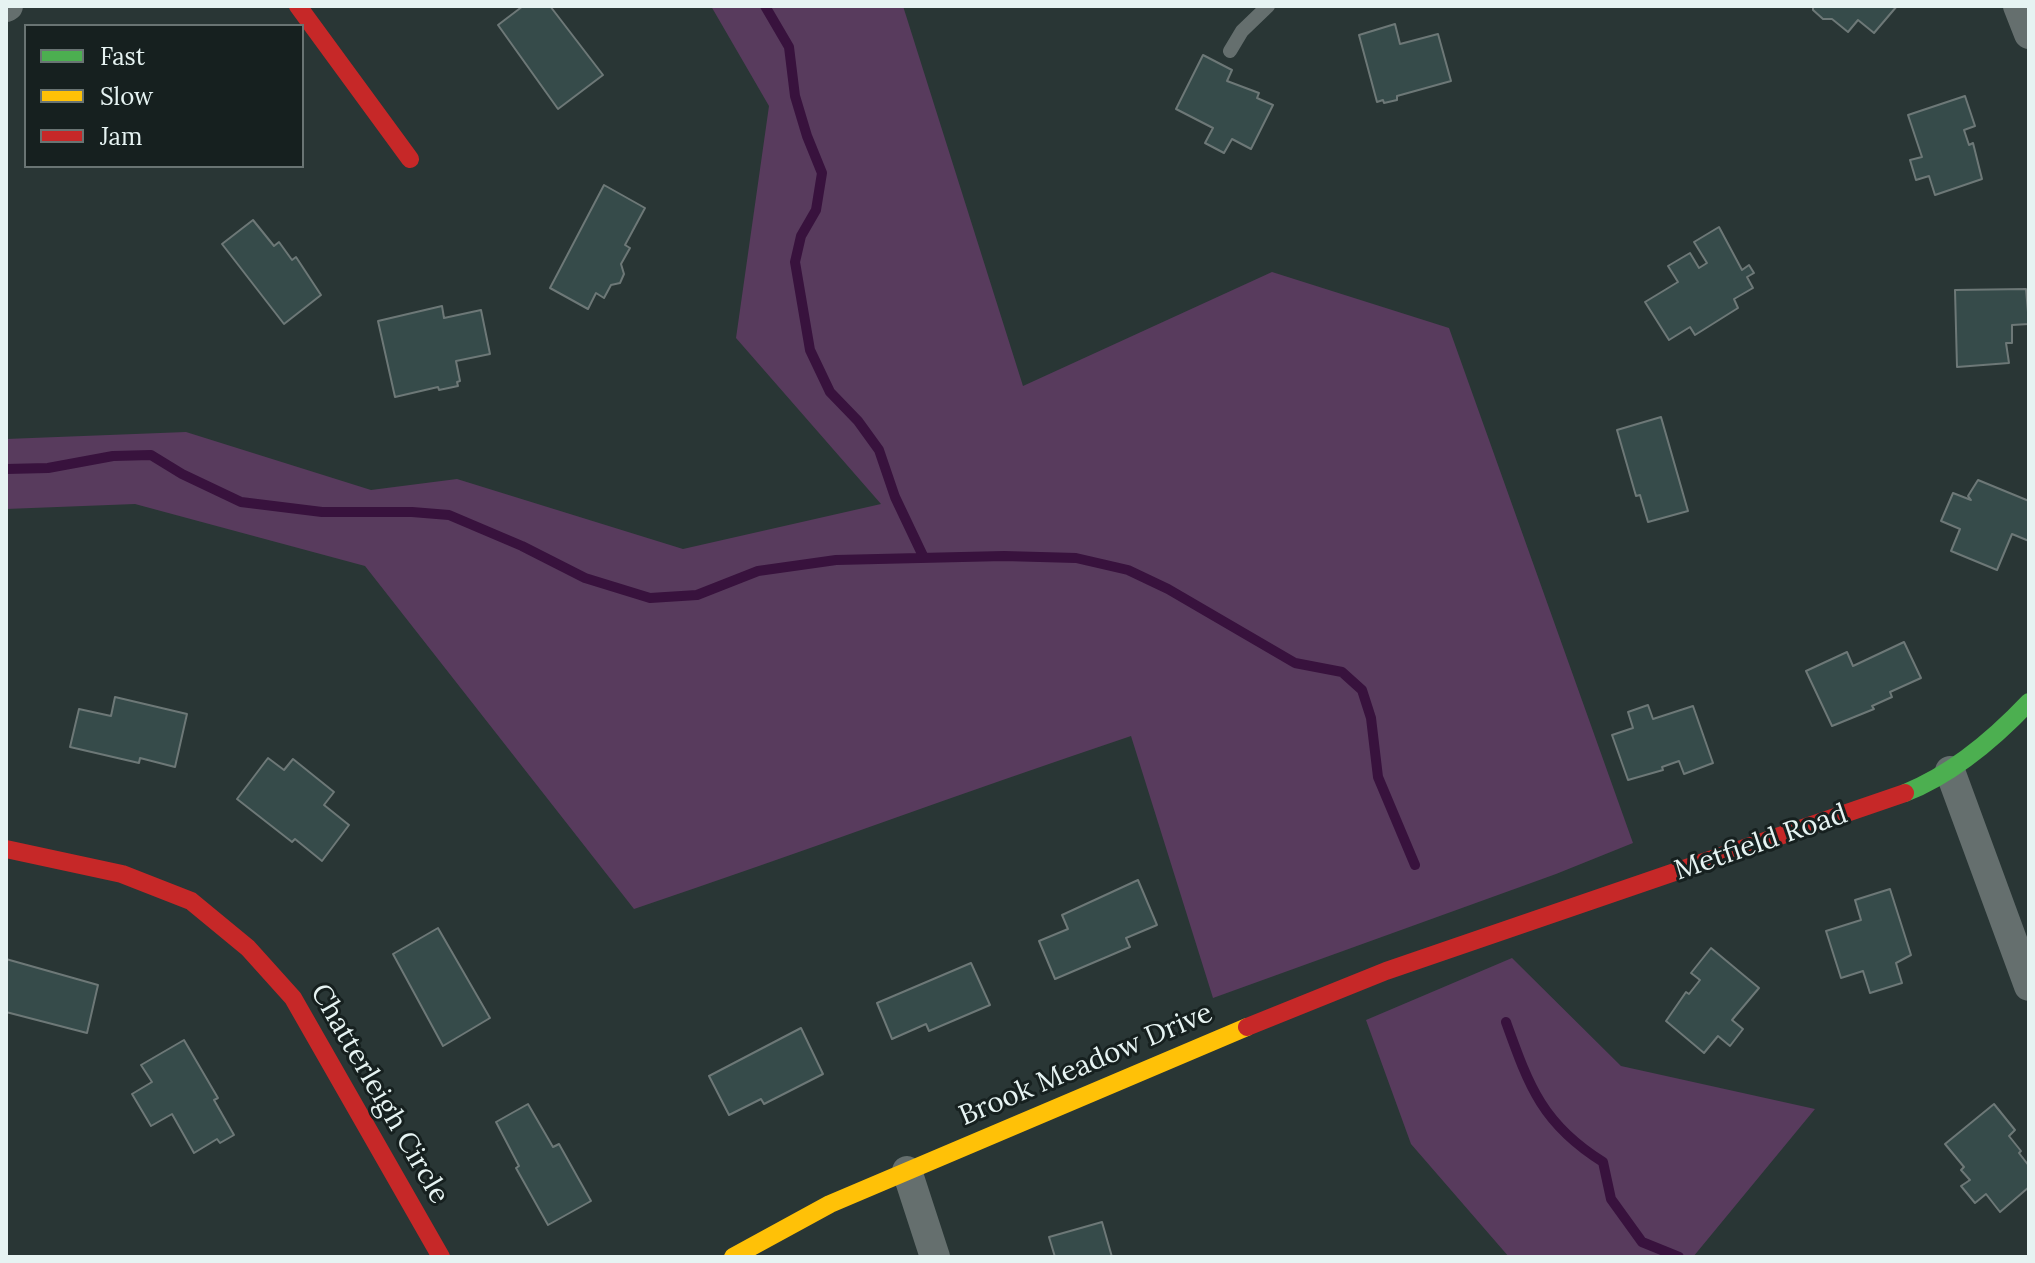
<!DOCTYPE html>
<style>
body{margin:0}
#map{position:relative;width:2035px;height:1263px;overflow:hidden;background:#293635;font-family:Lora,serif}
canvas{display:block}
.frame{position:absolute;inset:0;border:8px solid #e6f3f2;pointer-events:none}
.legend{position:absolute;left:24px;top:24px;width:280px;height:144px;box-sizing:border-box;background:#16201f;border:2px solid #697473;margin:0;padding:10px 14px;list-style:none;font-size:24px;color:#e6f3f2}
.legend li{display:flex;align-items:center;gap:16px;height:40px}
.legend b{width:40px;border:2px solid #697473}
</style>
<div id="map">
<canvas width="2035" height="1263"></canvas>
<div class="frame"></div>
<ul class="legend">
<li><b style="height:10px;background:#4caf50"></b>Fast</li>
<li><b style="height:10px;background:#ffc107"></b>Slow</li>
<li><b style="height:10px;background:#c62828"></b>Jam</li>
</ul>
</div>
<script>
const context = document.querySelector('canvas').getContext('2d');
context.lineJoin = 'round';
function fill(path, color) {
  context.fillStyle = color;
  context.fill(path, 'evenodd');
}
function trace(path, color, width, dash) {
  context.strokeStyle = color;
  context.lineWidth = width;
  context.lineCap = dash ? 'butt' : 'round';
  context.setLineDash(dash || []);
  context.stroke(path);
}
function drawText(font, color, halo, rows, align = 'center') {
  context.font = font + ' Lora,serif';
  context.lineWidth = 6;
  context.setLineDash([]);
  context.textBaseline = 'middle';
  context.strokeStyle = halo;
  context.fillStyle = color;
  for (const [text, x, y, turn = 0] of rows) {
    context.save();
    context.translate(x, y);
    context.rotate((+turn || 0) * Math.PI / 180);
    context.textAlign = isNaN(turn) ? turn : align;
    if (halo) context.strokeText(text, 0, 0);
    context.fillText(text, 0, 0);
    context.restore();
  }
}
fill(new Path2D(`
 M711,6H903L1023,386L1272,272L1449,328L1633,843L1556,874L1213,998L1131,736C964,792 800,853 634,909L365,566L135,504L6,509V439L186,432L371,490L457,479L683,549L881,504L736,338L769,106Z
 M1512,958L1621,1066L1815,1109L1693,1257H1509L1411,1144L1366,1020Z`), '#583b5d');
trace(new Path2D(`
 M765,6L789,47L795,96L807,136L822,173L816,210L801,236L795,262L810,350L830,392L858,421L879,450L895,497L924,558
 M6,469L48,468L113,456L151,455L182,474L241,502L322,512H412L449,515L522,546L585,578L650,598L697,595L758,571L836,560L1004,556L1076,558L1128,570L1168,589L1295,663L1342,672L1362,690L1371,718L1378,777L1415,865
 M1506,1022C1529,1086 1542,1124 1603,1162L1611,1199L1642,1242L1679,1257`), '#38123d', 10);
const building = new Path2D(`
 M523,6H550L603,75L558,109L498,25Z
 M1813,6H1897L1874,33L1858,20L1848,32L1832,19H1823L1813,10Z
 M1395,24L1400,44L1438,34L1451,81L1397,96V100L1384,103L1383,100L1377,102L1359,35Z
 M1203,55L1232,70L1227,81L1259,93L1257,98L1273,105L1251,149L1232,139L1224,153L1205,143L1213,128L1176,109Z
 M1965,96L1975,126L1964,130L1969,145L1973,143L1982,179L1935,195L1929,176L1916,180L1910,160L1922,157L1908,115Z
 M604,185L645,208L625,245L630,248L621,264L624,274L620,283L611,285L604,298L596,293L588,309L550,288Z
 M253,220L274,246L279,242L292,260L296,257L321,295L284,324L222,244Z
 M1719,227L1742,270L1749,265L1754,273L1747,277L1753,288L1734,299L1738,308L1695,335L1690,327L1669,340L1645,302L1678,282L1668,266L1690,253L1699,268L1707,263L1694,242Z
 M2026,289L2029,324L2012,325V343H2006L2009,363L1957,367L1955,290Z
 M442,306L444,318L481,310L490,354L456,361L460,381L457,382L458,386L439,390L438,387L395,397L378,321Z
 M1661,417L1688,511L1648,522L1640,495L1636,496L1617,430Z
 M1978,480L2029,501V541L2012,534L1997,570L1951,551L1960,529L1941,521L1953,493L1971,500L1968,496Z
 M1904,642L1921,678L1890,692L1892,697L1872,706L1874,709L1832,726L1806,671L1847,652L1853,666Z
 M115,697L187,714L175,767L140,758L139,763L70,747L79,709L111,716Z
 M1648,705L1653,719L1693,706L1713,763L1684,774L1679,761L1662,767L1663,770L1628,780L1612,735L1633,728L1628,712Z
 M268,758L284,770L293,759L334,792L324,805L349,825L322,861L295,839L292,842L237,799Z
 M1138,880L1157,925L1126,938L1130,947L1055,979L1039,941L1068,929L1062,915Z
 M1890,889L1911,955L1896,963L1902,983L1870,993L1863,971L1841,978L1826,931L1861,920L1855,900Z
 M438,928L490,1018L443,1046L393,954Z
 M1711,948L1759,988L1732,1020L1743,1029L1730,1046L1718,1036L1704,1053L1666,1021L1686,992L1689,994L1700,980L1691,973Z
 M6,959L98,985L87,1033L6,1012Z
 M971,963L990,1005L929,1031L926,1024L892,1039L877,1003Z
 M801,1028L823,1074L764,1104L761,1099L729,1115L709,1076Z
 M184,1040L218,1098L214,1100L234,1135L220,1143L217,1139L194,1153L172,1114L151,1126L132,1094L152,1082L141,1065Z
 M528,1104L553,1147L559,1144L591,1201L548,1225L516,1168L519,1166L496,1122Z
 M1994,1104L2015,1130L2009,1136L2021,1151L2019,1153L2029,1166V1187L2000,1212L1986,1194L1975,1203L1961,1186L1970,1180L1961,1170L1964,1167L1945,1144Z
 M1102,1222L1112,1257H1055L1049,1237Z`);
fill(building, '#364b4a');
trace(building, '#6d7877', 2);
trace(new Path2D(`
 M1230,51L1242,31L1268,6`), '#656f6e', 14);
trace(new Path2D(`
 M2018,6L2029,34
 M6,7L8,6
 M1950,771L2029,986
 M907,1171L935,1257`), '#656f6e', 30);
trace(new Path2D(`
 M1905,793C1953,774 1994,739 2029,702`), '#4caf50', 18);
trace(new Path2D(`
 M733,1257L830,1204L1247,1027`), '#ffc107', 18);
trace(new Path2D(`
 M298,6L410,159
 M6,849L122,874L191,901L248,948L293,998L441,1257
 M1247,1027L1386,971L1905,793`), '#c62828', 18);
drawText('28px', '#e6f3f2', '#16201f', [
 ["Metfield Road",1761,843,-19],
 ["Brook Meadow Drive",1086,1065,-23],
 ["Chatterleigh Circle",379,1094,60]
]);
</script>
